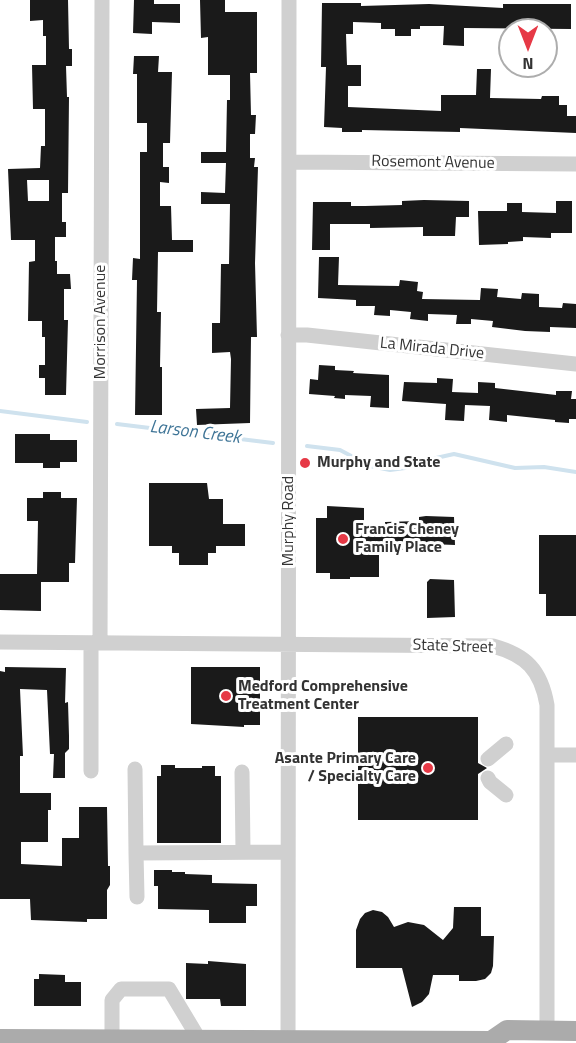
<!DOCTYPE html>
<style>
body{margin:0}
#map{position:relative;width:576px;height:1043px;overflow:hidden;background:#fff;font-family:"Titillium Web",sans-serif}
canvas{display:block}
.north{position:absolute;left:498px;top:18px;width:60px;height:60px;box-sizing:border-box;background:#fff;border:2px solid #adadad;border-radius:50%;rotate:180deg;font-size:16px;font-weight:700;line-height:24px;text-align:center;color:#333}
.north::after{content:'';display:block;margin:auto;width:21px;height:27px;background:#e63946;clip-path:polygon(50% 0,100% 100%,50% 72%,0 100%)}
</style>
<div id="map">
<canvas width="576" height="1043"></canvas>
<div class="north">N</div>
</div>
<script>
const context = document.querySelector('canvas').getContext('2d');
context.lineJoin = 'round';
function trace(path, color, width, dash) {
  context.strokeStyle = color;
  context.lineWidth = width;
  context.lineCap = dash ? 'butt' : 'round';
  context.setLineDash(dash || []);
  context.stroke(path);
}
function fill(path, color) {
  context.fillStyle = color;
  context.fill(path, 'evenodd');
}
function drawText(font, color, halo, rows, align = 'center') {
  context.font = font + ' "Titillium Web",sans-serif';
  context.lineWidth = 6;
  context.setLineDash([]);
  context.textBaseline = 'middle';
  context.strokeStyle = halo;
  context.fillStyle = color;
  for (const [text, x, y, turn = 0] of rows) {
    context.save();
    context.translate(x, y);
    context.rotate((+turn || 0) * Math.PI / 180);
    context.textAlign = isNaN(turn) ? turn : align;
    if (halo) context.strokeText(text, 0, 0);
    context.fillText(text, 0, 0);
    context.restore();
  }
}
trace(new Path2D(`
 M0,411L87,422
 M117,424L273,443
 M307,446L340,450L370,466L390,470L405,468L418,462L454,454L515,468L544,467L576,472`), '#cfe2ee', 4);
fill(new Path2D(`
 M30,0H68L69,49H72V66H66L67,97H69L68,193H62V222H66V237H55V261H57V274H70L71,289H64V320H68L66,395H45V378H39V365H45V337H42V321H28L29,262L35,261V240H11L8,169L40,168L41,146H45V109H33L32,65H46V36H43V20L30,21ZM27,180H49V201H28Z
 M134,0H154V4H180V23L152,22V34L133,33Z
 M200,0H225V12H257V73H250L251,115H256L255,134H250V158H255L254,167H258L255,263L257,337H251L250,423L197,425L196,409L230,408L231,359L230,352L212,353V323H220L221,264H229L230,204H201V192L225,193L226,163H201V152H226L227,100H230V75H208V37L201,38Z
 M322,3H361V6L429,4L503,8V4H571V29L464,28V46L443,45L444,26H420V29H411V36H395V29H381V23L353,22V34H346L347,65H361V86H348V107L441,111V95H476L477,69H491L490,98L541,99L542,96H559V105H567V116H576V133L460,128V132L362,130V132H342V128L324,127L326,67H321Z
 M134,56H159L158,72H172L170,143H163V167H169V183L160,182V206H171L172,240H193V252H158L157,312H161L160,367H162V415H135L137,280H132L133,258L140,259V152H147V123H137V74H133Z
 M424,200L469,201V217H456L455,236H423V227L370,228V224H330V250H312L313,202H351V206H365L402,205V201Z
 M556,201H572V233H551V238L523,237V241L508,242V244L479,245L478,211H507V203H522V212L556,213Z
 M319,257H339L338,285L399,286L400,280L418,282L417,291L423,292L422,299L480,300L481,288L498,289L497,297L521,299L522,293L539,294V307L562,308L563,303L576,304V328L550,327V332L525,331L492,327L493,321L471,319V324H456L457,315L428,314V321L410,319L411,312L390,310V316L374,315L375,306H356V300L318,298Z
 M319,365L335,366V370L354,371L353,373L389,375V408L370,407L371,396L345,395V399L334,398L335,396L309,394L310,379L318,380Z
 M437,378L453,379L452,392L478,393V382L495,383V388L556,395V391H572L571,399H576V419H569V423L555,422V420L507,415V422L489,420L490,406L465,405L464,421L445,420L446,404L402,401L404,382L437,383Z
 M15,434H50V440H77V462H60V468H43V463H15Z
 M149,483H207L209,499H223V524H245V546H216V553H208V565H179V553H172V546H149Z
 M43,492H61V498H77L75,563H69V582H41V611L0,610V574H37L38,521H27V498H43Z
 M327,506L364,508V535H385V522L419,521V517L426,516L454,517L455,545L430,544L424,545L419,550H379V577H350V579H330V573H316V518H327Z
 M539,535H576V616H546V594H539Z
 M430,579L454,580L455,617L427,618V582Z
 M5,667L66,668L65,703L68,702L69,736V749L65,753V778H53L54,754H50L47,690L20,689L23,756H20V793H51V810H48V842H21V864L62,866V838H79V807H107L108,866H110V885L107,890V919H87V922L31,920L30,899H0V671L5,672Z
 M191,667H260V725H244V727L191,724Z
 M358,717H478V763L487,768L478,774V820H358Z
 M161,765H175V768H202V766H215V776H221V843H157V776H161Z
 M154,870H172V872H185V874L212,875V883L257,884V906H246V923H209V910L158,909V886H154Z
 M454,907H481V936H494L493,966L491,973L485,979L476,981H459V975H433L429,994L422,1002L412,1007L402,968H356V930L360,919L365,913L373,910L382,912L388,917L394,927L408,922L424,925L443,940L453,928Z
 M208,961L246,964V1006H221L220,999H186V963L208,964Z
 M39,974L65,975V982H81V1006H34V979H39Z`), '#1a1a1a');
trace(new Path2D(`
 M289,162L576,164
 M288,335H307L576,364
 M0,642L493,646C526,655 541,670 547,705V1030
 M100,643L102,0
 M547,755H576
 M488,759L506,744
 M135,769L136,853L288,852
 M91,771V643
 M242,772L243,851
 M488,778L490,782L506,795
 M136,853L137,897
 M112,1038V1000L121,989H169L199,1039
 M288,1043L289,0`), '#d0d0d0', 15);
trace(new Path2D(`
 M0,1039L491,1041L507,1030L576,1031`), '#ababab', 20);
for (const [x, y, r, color] of [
 [305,463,6,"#e63946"],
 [343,539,6,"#e63946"],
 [226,696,6,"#e63946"],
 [428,768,6,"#e63946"]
]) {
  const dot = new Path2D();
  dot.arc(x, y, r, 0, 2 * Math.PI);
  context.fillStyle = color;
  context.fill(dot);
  trace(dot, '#fff', 2);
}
drawText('16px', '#333', '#fff', [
 ["Rosemont Avenue",433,163,1],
 ["Morrison Avenue",101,322,-90],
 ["La Mirada Drive",432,349,6],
 ["Murphy Road",289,521,-90],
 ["State Street",453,647,2]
]);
drawText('bold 16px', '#333', '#fff', [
 ["Murphy and State",317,463],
 ["Francis Cheney",355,530],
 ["Family Place",355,548],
 ["Medford Comprehensive",238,687],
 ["Treatment Center",238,705],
 ["Asante Primary Care",416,759,"right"],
 ["/ Specialty Care",416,777,"right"]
], 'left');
drawText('italic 18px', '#3f7597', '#fff', [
 ["Larson Creek",195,433,7]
]);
</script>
